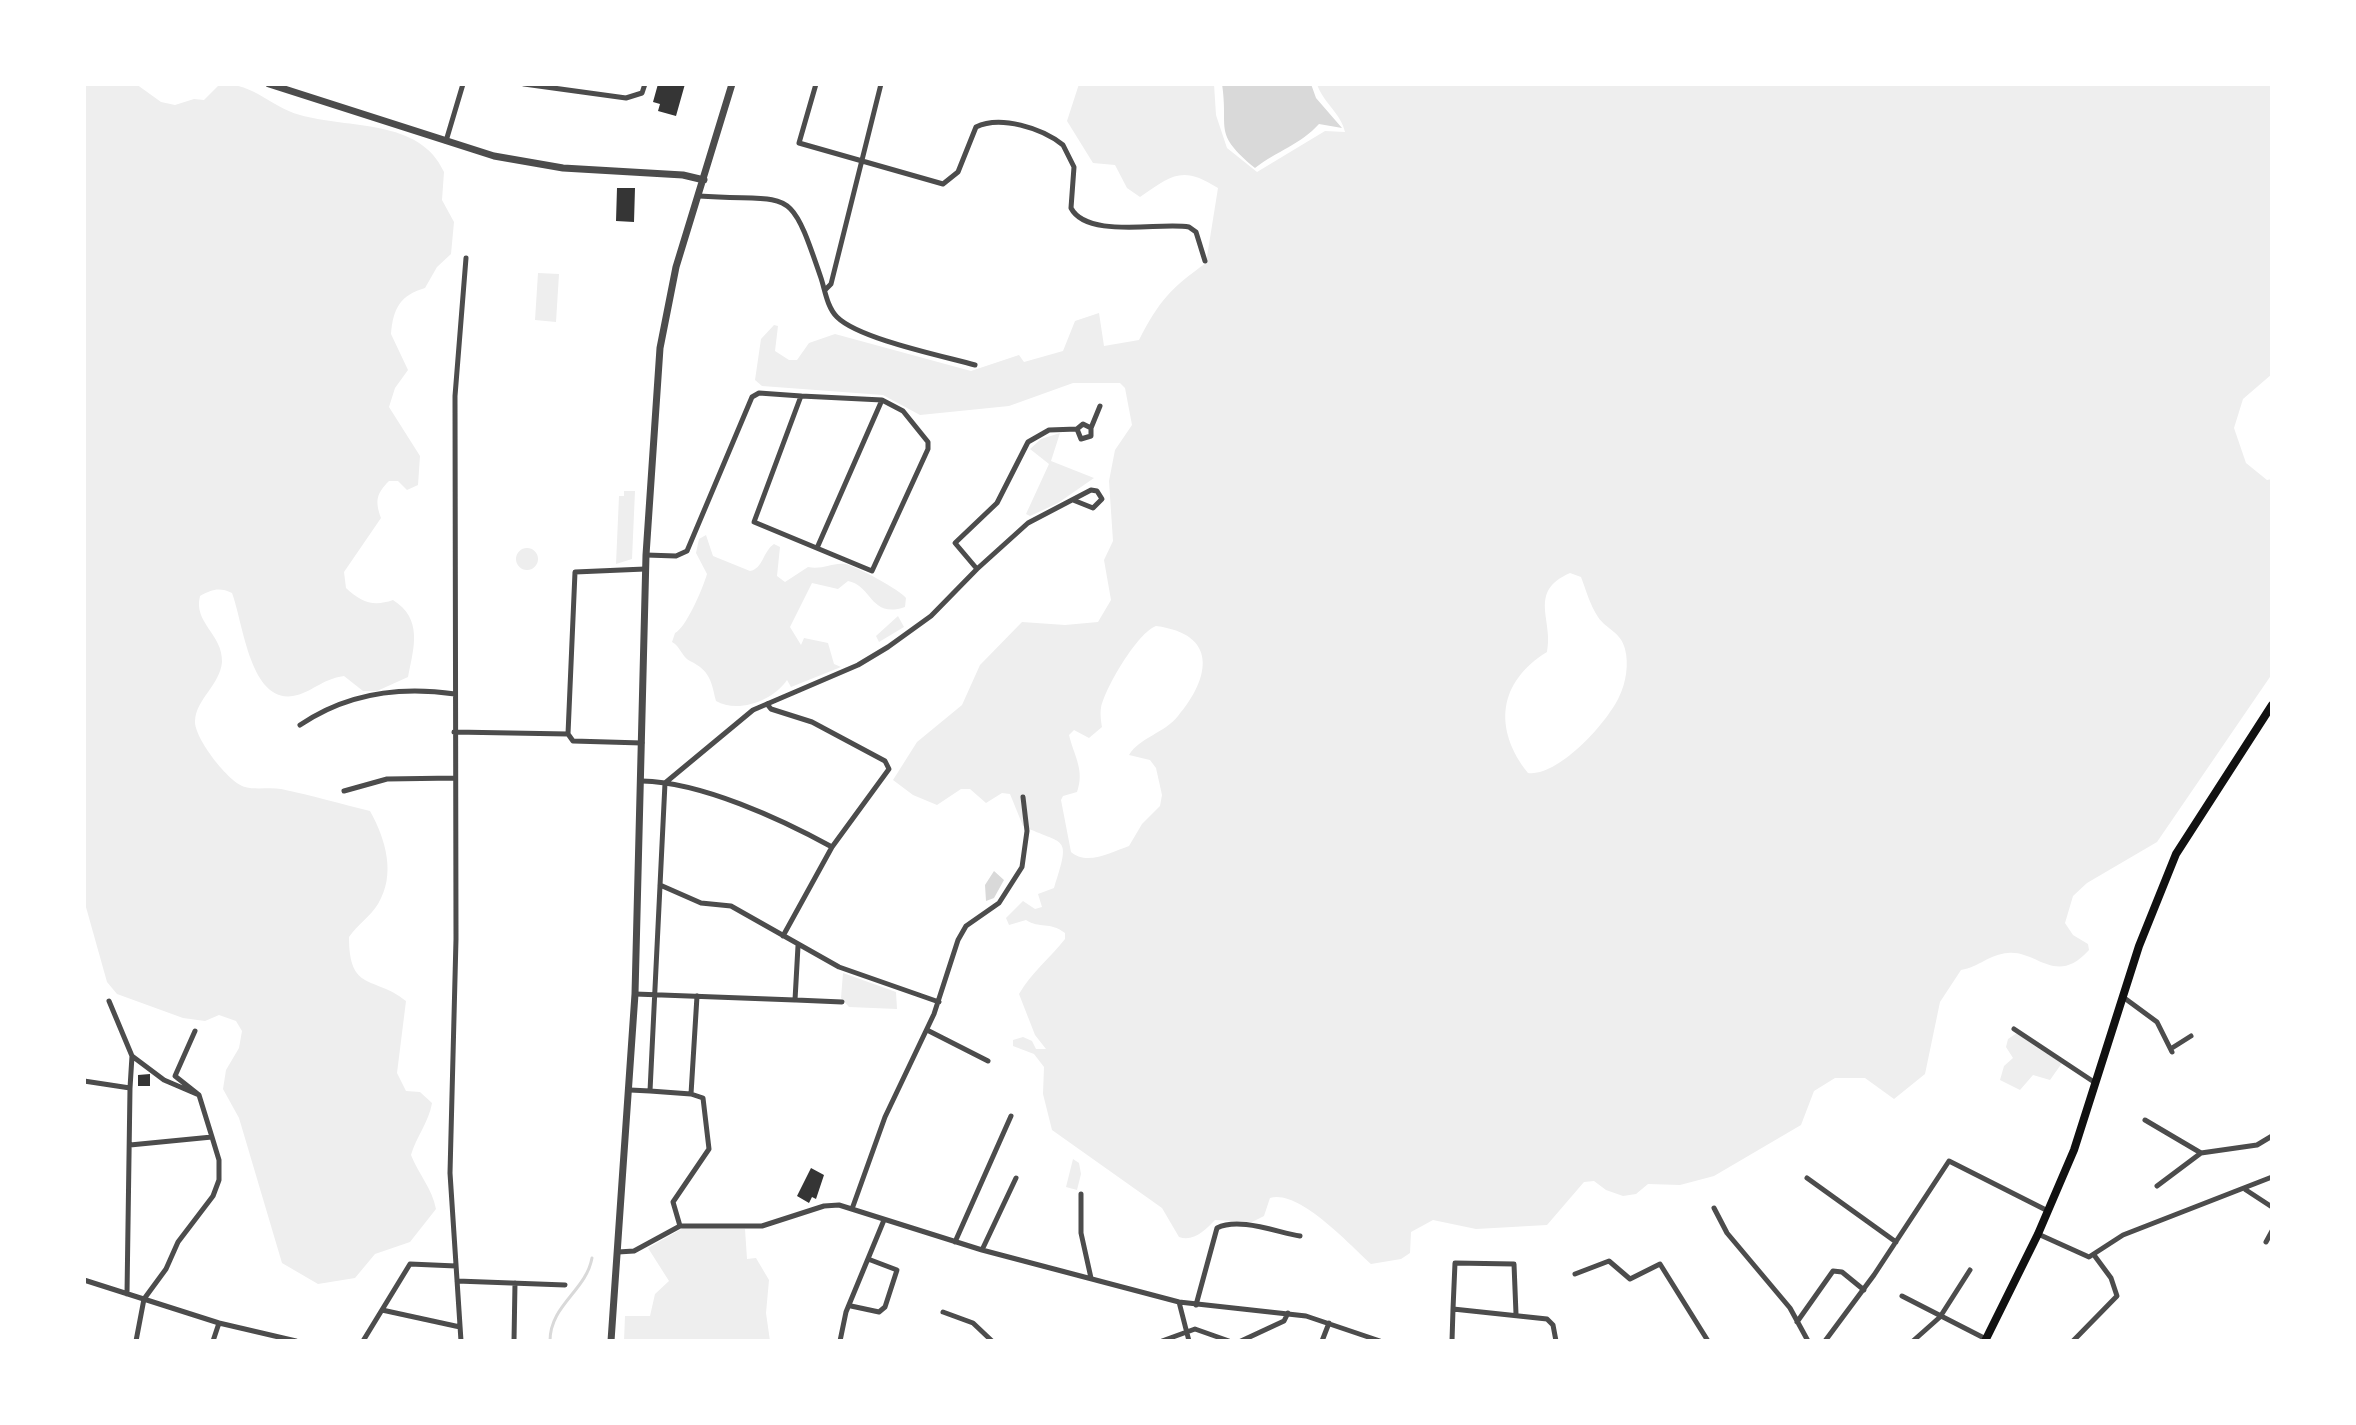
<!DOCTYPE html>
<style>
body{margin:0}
#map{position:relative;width:2356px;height:1425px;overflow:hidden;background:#fff;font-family:"IBM Plex Sans",sans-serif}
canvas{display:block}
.frame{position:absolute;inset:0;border:86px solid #fff;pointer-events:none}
</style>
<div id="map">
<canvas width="2356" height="1425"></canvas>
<div class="frame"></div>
</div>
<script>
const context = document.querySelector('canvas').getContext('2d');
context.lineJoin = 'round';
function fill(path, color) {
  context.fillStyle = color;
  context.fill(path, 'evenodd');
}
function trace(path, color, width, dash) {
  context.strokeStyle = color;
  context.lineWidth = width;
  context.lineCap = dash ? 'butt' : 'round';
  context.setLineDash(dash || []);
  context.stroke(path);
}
fill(new Path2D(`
 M84,84H136L161,102L175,105L194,99L204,100L220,84C257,84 268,106 300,115C348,129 420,118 444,172L442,200L454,222L451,254L437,267L425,288C400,295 393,309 391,334L408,370L395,388L389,407L420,456L418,485L407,490L398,481H389C376,494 375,501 381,518L344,572L346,588C361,602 373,607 393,600C423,619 414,647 408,677L377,691H363L344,676C322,679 311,693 293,696C250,703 243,622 232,593C220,587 212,589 200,596C193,623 223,634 222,662C220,685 196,699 195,721C194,738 229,783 245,787C256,790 270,787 281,789C311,795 341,804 370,811C386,840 396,874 378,904C371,916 357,925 349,937C349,993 374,975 406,1001L397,1073L406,1091L420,1092L432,1103C429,1122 416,1137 411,1155C419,1175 432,1188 436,1209L410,1242L375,1254L355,1278L318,1284L282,1263L239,1118L223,1089L226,1070L239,1048L242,1031L236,1021L219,1015L205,1021L183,1018L117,994L107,982L84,900Z
 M1079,84H1214L1216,115L1227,148L1257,172L1325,131L1345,132C1341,113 1323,103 1317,84H2272V374L2243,399L2234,428L2246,463L2267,480L2272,479V674L2157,842L2087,883L2073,896L2065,923L2073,935L2088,944L2089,950C2056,987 2037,950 2008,953C1990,954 1979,967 1961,970L1940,1002L1925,1074L1894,1099L1865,1078H1835L1814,1091L1801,1125L1714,1176L1680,1185L1648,1184L1636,1194L1623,1196L1606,1190L1594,1181L1584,1182L1547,1225L1476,1229L1433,1220L1411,1232L1410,1253L1401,1259L1371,1264C1350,1245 1299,1189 1270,1198L1264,1216L1252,1222L1215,1220C1205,1230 1194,1242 1179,1237L1162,1208L1052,1130L1043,1094L1044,1067L1034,1054L1013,1046V1040L1023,1037L1032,1041L1036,1049H1046L1035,1035L1019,994C1031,973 1050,958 1065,939V933C1049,921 1040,929 1026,920L1009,925L1006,918L1023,901L1035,909L1042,907L1038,894L1054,888C1072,833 1064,846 1023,826L1010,794L1002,793L986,803L970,789H961L937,805L913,795L893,780L917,742L962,705L980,665L1022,622L1065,625L1098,622L1111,600L1104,560L1113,541L1109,481L1115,450L1132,425L1125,388L1120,383H1073L1009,406L920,415L883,395L762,386L755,380L761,339L774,325L778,326L775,351L789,360H797L809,343L835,334L971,371L1019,355L1024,362L1063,351L1075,321L1099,313L1104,346L1139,340C1159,301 1171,288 1206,263L1218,188C1182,165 1172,175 1140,197L1127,188L1115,165L1093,163L1067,121ZM1570,573L1581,577C1586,590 1590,605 1598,617C1606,629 1621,632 1625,649C1629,664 1626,683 1619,697C1607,723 1558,777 1528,773C1493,729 1498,682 1547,652C1554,620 1527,592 1570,573ZM1156,626C1218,634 1211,677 1178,716C1165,733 1140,737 1129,755L1150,760L1156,768L1162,795L1160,806L1142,824L1129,846C1112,852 1087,866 1071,852L1061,800L1063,796L1077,792C1085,770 1074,756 1069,735L1074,730L1089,738L1102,727C1101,721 1100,713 1101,708C1105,688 1138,632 1156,626Z
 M538,273L559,274L556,322L535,320Z
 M1060,433L1051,461L1094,478L1058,503L1030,516L1026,514L1049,464L1030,449L1041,439Z
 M624,491H635L632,559L616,564L619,496H624Z
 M706,535L713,556L750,571C763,569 763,551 774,544L780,547L777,576L785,582L808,567C823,570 833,562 845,564C856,566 900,590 906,598L905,607C870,619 872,585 848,581L838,589L812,583L790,627L801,645L804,638L828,643L834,664L841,667L791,687L787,680C774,700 738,714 716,701C711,680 710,671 690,661C682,657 680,646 672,642L675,633C686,628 703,588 707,574L696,553L699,539Z
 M516 559a11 11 0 1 1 22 0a11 11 0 1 1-22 0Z
 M898,616L904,627L879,642L876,636Z
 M843,973L896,992L897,1009L849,1007L841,998Z
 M2017,1033L2062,1063L2050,1080L2033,1075L2020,1090L2000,1080L2004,1066L2013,1058L2006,1047L2008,1039Z
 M1073,1159L1079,1163L1081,1174L1077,1190L1066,1187Z
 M683,1228L745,1229L747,1259L756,1258L769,1280L766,1313L770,1341H624L625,1316H650L655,1294L669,1281L648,1248Z`), '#eee');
fill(new Path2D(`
 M1222,84H1311L1316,98L1342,128L1319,124C1301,144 1277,151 1255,168C1212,132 1229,131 1222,84Z
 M994,871L1004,880L994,898L986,901L985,885Z`), '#d9d9d9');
trace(new Path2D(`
 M550,1341C550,1305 586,1291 592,1258`), '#d9d9d9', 3);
fill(new Path2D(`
 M658,84H685L676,116L658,111L660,104L653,102Z
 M617,188H635L634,222L616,221Z
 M150,1074V1086H138V1075Z
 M811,1168L824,1175L816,1199L812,1197L809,1203L797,1196Z`), '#353535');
trace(new Path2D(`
 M524,84L626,98L642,93L645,84
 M816,84L799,143L943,184L958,172L976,127C1000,115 1042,128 1063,145L1074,167L1071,208C1087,239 1160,222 1189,227L1196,232L1205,261
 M446,141L463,84
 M699,196C793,203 788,181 821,278C825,290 827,307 837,317C859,339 943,356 975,365
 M825,290L831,284L881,84
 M1091,428L1100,406
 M1073,500L1093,508L1102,499L1097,491L1091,490L1028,523L977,569L955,543L997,503L1028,442L1049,430L1077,429L1083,424L1091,428V436L1081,439L1077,429
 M817,548L882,400L801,396L754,522L872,571L928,449V442L903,411L882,400
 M646,555L676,556L687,551L752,397L759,393L801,396
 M767,704L771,709L812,722L885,761L889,769L832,847L783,936
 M300,725C347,693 401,686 455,694
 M454,732L568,734
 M642,743L573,741L568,734L575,572L645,569
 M642,781C701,782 781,819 832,847
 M344,791L387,779L455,778
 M660,885L701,903L731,906L839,967L939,1002
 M635,994L795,1000L798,946
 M2123,997L2157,1022L2172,1052
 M796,1000L842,1002
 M109,1001L132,1056
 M2014,1029L2094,1082
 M927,1030L988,1061
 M195,1031L175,1076L199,1095
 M2172,1048L2191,1036
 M84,1081L130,1088L127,1294
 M130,1088L132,1056L164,1080L199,1095L212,1137
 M630,1090L650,1091L665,783L753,710L858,665L888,647L931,616L977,569
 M650,1091L691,1094L697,996
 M2145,1120L2201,1153L2257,1145L2272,1136
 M130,1145L212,1137L219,1160V1180L213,1196L178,1242L166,1269L144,1299L136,1341
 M1807,1178L1896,1242
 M2157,1186L2201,1153
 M2246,1190L2272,1207
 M1081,1194V1233L1091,1278
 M1714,1208L1727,1233L1790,1308L1808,1341
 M852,1209L885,1117L934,1014L958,940L966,926L999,903L1022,867L1027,831L1023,797
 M680,1226L673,1202L709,1149L703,1098L691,1094
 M2038,1234L2089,1257L2123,1235L2272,1177
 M955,1242L1011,1116
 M2266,1242L2272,1231
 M982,1250L1016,1178
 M618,1252L634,1251L680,1226H762L824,1206L839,1205L982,1250L1179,1302L1306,1316L1380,1341
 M1575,1274L1609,1261L1630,1279L1660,1264L1708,1341
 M84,1280L219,1323L296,1341
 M457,1281L565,1285
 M1902,1296L1986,1339
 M1179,1302L1189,1341
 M1196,1305L1217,1228C1239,1217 1276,1232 1300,1236
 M851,1306L879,1312L885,1307L897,1270L868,1259
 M1453,1309L1455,1263L1514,1264L1516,1314
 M382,1310L460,1327
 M943,1312L973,1323L992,1341
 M1797,1322L1833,1271L1842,1272L1864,1290
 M213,1341L219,1323
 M363,1341L410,1264L456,1266
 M461,1341L450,1173L456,939L455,396L466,258
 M514,1341L515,1283
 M840,1341L846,1312L884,1220
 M1162,1341L1195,1329L1229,1341
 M1241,1341L1284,1321L1288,1313
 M1322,1341L1329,1323
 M1452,1341L1453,1309L1547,1319L1553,1325L1556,1341
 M1825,1341L1874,1275L1949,1161L2048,1211
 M1913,1341L1940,1317L1970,1270
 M2073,1341L2117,1296L2111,1278L2094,1255`), '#4c4c4c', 5);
trace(new Path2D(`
 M269,84L494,156L563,168L683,175L704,180
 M611,1341L635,994L646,555L660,348L676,267L732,84`), '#4c4c4c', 7);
trace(new Path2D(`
 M1985,1341L2038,1234L2074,1150L2139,946L2176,854L2272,705`), '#111', 8);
</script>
